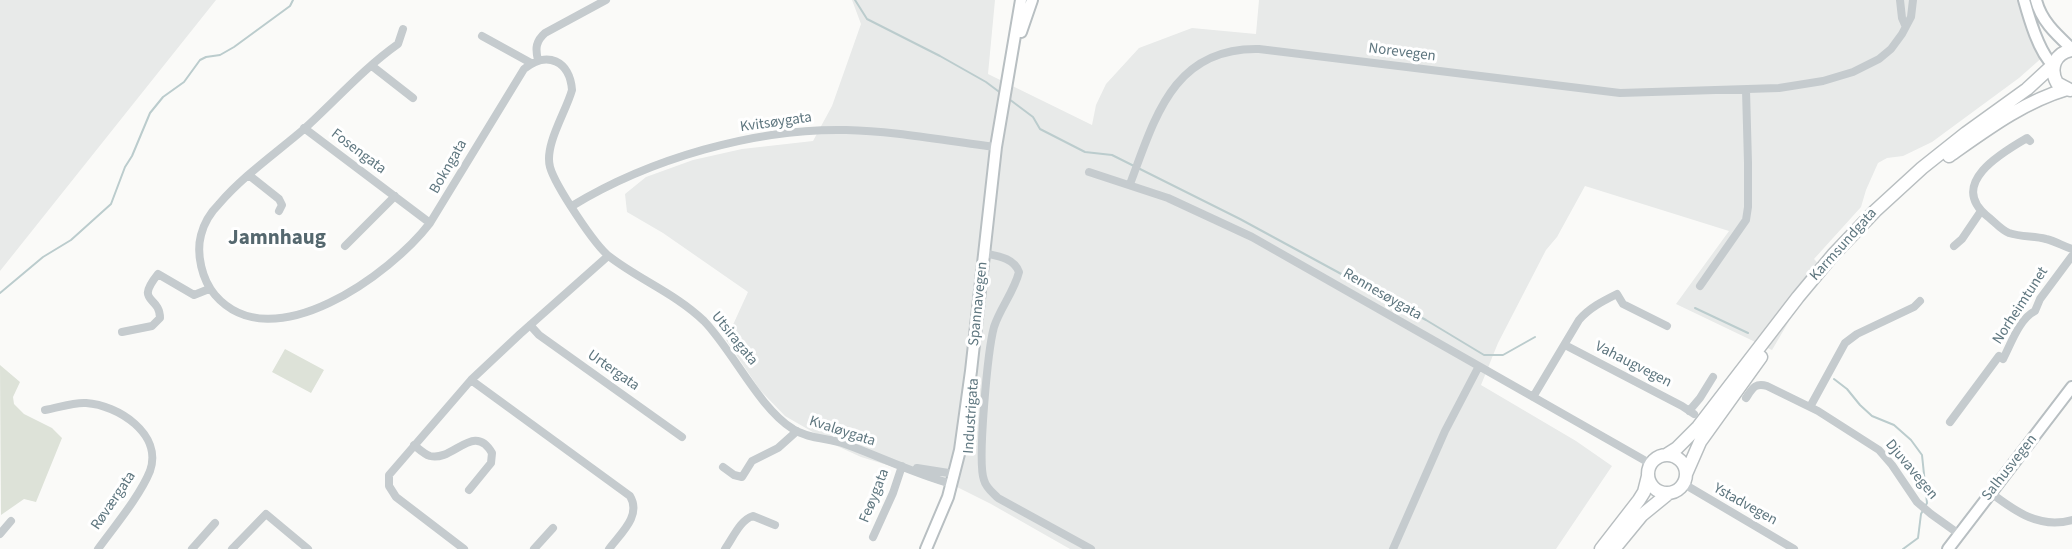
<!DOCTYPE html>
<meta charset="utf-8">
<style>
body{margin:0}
canvas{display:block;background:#fafaf8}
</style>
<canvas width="2072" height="549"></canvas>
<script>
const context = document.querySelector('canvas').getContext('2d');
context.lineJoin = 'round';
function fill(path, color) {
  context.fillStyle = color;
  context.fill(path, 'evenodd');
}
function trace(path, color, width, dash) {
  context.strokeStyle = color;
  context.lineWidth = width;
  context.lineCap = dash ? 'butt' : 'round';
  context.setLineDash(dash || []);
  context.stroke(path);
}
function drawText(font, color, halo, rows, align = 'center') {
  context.font = font + ' "Source Sans 3",sans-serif';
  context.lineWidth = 6;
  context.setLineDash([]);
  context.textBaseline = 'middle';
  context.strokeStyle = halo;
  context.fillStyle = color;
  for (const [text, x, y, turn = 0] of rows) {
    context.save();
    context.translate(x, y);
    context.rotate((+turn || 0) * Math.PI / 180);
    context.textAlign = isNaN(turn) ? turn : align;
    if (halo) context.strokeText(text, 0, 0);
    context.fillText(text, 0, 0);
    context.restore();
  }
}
fill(new Path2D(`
 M0,0H216L0,271Z
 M852,0H995L988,74L1092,125L1096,105L1106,84L1139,48L1192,28L1256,34L1259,0H2035L2045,55L2019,78L1932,142L1903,156L1887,158L1878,163L1866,190L1861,207L1814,259L1827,273L1805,294L1772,350L1676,304L1729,231L1585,186L1557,237L1546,250L1498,343L1481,385L1576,441L1612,466L1556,549H1070L991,504L953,485L861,457L837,446L785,416L760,390L726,340L748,292L663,233L627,212L625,194L646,177L693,160L742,149L813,141L832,106L861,24Z`), '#e8eae9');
fill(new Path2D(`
 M285,349L324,370L311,393L272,372Z
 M0,365L20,382L13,397L14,404L24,414L52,428L62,438L36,502L24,499L1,515Z`), '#dde2d8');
trace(new Path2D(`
 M855,0L867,19L940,56L986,82L1002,94
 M1009,99L1033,117L1040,129L1085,152L1112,155L1240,219L1426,320L1484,355H1503L1535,337
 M0,293L43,257L71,240L111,204L125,167L132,156L150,113L163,97L184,82L200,60L206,57L220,55L234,47L290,6L293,0
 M1695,308L1748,333
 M1834,379L1847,389L1860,405L1872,416L1894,425L1911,440L1922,455L1927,503L1921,514L1918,538L1903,549`), '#bbcccd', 2);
const major = new Path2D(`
 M2024,0C2029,18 2039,53 2053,65
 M2036,0C2041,21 2057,35 2072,49
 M1021,32L1032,0
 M926,549L948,497L960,450L971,371L996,147L1021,0
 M1948,549L2072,387`);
const highway = new Path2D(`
 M2070,90L2057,83C2049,68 2055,53 2072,50
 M1949,156C1986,130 2023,102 2067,89
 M1666,455L1677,448L1698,427L1798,297L1833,255L1875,211L1922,168L1966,133L2027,89L2053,65
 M1648 474a19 19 0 1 1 38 0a19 19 0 1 1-38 0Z
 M1686,474L1700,442L1761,357
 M1601,549L1639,500L1644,492L1648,476
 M1614,549L1642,515L1669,493`);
trace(major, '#b8bfc2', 14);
trace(highway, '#b8bec0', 15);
trace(new Path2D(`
 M1900,0L1902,18L1905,25
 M403,29L398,44C364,68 335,101 304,129C276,153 243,176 219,204C211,212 204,223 201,235C196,254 202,280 215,295C272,361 391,274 430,223L524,69C547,50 570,61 572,90C566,112 544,145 550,167C555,185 595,246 610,257C640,280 676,294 704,321C733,351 759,408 793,429C808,439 829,438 845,444C881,457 915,474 952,484
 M482,36L531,63
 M538,60C535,48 536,41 545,33L606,0
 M372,66L413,98
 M304,128L430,223
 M2030,141L2027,138C2001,153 1948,184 1987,216C1994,221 2001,230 2009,233C2021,237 2034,236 2046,239C2055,241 2063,246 2072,249
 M1089,172L1168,198L1252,237L1651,464
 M250,176L279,199L282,205L279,211
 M1130,184C1155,118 1173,47 1259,49L1620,93L1779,88L1823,81L1853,72L1879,59L1891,49L1902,34L1911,17L1913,0
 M572,206C649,159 755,128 846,130C896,131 946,141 996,147
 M345,246L395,196
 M1954,246L1962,239L1981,211
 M984,253C998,256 1014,258 1019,272C1014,292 1000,308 994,327C988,349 977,462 984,480C986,488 993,493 998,498L1091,549
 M1700,286L1746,220L1748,207V163L1746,90
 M530,325L539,335L682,437
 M122,332L152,326L160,318C160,295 134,304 158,274L194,295L209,289
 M1565,345L1682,406L1694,414
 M471,380L630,496C642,516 620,534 609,549
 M1533,397L1579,320C1589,308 1603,301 1617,294L1623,304L1667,326
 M1746,398C1752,389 1755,382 1767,386L1818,411L1879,450L1892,465L1917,502L1931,514L1959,534
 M1810,407L1845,343L1857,334L1914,307L1920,301
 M45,410C58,408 73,402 86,403C118,405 163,434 150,471C140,496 114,527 98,549
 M1689,411L1700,398L1713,377
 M1950,422L1999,356L2003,359C2011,344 2019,319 2035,311L2040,299L2072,256
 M414,445C419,449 424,454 430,456C453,462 474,421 492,453L491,463L469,490
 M723,467L734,475L742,477L752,461L778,448L797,431
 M917,468L955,474
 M1684,484L1794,549
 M1991,493C2016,512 2040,529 2072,520
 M0,534L11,521
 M873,537L893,493L902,466
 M192,549L215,523
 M232,549L266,514L308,549
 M464,549L396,497L389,486V475L471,380L520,334L608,256
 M534,549L553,528
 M725,549C733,538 740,520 753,516L775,525
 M1393,549L1445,431L1479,366`), '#c5cbce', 8);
trace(major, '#fff', 10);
trace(highway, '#fff', 12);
drawText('15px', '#5e767f', '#fff', [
 ["Norevegen",1402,53,7],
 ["Kvitsøygata",776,123,-8],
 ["Fosengata",358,152,37],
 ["Bokngata",449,167,-60],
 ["Karmsundgata",1844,245,-48],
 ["Rennesøygata",1382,295,30],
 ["Spannavegen",979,304,-84],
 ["Norheimtunet",2021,306,-57],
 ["Utsiragata",734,339,51],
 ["Vahaugvegen",1633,365,27],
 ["Urtergata",613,371,35],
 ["Industrigata",972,416,-86],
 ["Kvaløygata",842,432,18],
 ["Salhusvegen",2010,468,-52],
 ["Djuvavegen",1911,470,50],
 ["Feøygata",875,496,-68],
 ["Røværgata",114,501,-56],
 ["Ystadvegen",1745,505,29]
]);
drawText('bold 21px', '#55686f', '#fff', [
 ["Jamnhaug",277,239]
]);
</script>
